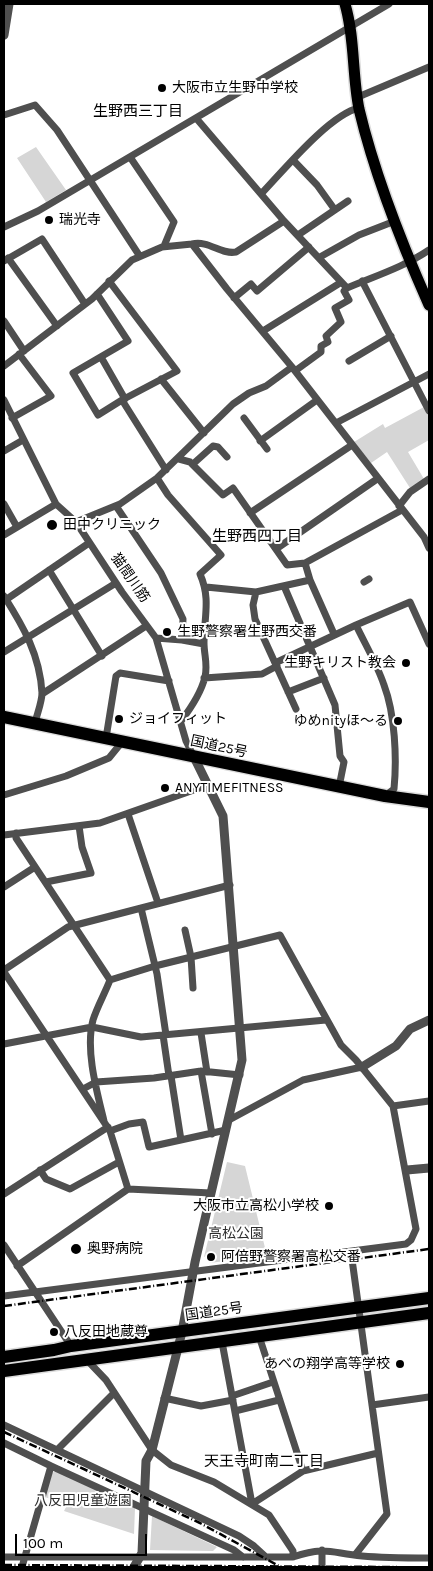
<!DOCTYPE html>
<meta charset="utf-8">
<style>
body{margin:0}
#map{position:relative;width:433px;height:1571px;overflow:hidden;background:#fff;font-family:Karla,sans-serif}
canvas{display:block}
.frame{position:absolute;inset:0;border:5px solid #000;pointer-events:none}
.scale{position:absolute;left:15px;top:1534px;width:132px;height:22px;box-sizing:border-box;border:2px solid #000;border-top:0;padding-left:6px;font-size:15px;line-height:18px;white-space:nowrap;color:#000;-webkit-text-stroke:4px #fff;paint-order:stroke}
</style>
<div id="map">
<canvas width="433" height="1571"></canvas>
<div class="frame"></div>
<div class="scale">100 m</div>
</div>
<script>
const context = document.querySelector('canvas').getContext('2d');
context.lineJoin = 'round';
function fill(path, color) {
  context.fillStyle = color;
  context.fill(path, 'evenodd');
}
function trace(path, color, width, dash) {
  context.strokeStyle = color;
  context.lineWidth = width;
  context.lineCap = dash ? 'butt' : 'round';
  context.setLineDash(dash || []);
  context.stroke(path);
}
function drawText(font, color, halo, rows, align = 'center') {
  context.font = font + ' Karla,"Noto Sans JP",sans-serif';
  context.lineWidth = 4;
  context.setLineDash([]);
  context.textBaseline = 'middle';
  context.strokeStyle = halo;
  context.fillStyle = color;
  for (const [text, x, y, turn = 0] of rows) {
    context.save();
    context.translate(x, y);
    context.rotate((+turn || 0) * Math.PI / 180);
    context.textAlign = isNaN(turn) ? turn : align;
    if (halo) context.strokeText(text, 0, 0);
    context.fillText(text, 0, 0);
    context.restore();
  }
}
fill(new Path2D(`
 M36,147L66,190L46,202L17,158Z
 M424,407L429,417V440L408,452L424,479L410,488L387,452L371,463L354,442L383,424L385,428Z
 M227,1162L245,1166L267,1256L209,1263L217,1257L213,1252L204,1257Z
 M56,1471L135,1508L134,1534L64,1511L67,1505L45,1497L52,1473Z
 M152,1516L217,1547L213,1551L150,1550Z`), '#d6d6d6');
const primary = new Path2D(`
 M345,4C355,38 352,74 359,109C375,176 401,242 429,305`);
const trunk = new Path2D(`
 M4,717L385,796L429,802
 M4,1357L54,1350L71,1346L429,1298
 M4,1371L429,1313`);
trace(primary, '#dbdbdb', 14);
trace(trunk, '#dbdbdb', 15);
trace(new Path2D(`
 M358,97L429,67
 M4,115L35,105L57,130L139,255
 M196,118L284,221L347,288C375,276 404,267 429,250
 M130,157L174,222L164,246
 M293,160L317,185L335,210
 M261,194C283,171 330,114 359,108
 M4,227L38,211L389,4
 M298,235L348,201
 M192,244C209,240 221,255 236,252L284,221
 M320,257L359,235L395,221
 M8,258L57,326
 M4,261L42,239L85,304
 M109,281L177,371L122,400L166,470
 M362,281L429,411
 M97,294L128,341L73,373L98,415L122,400
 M234,298L251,284L257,291L309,247
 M4,321L24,351
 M263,331L340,283
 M101,357L125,399
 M349,361L391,336
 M4,366L92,299L132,260L162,247L192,244L227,289L292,367L424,537L429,548
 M295,371L321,352V346L328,342L326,336L341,322L335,308L349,300L344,291L347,288
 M161,379L204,433
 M4,400L56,504L76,522L122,592L156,638L186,741L194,757
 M12,418L51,396L19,354
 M244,418L267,449
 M336,423L429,374
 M260,441L317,400
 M4,451L23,440
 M179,459L190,462L223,495L233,488L287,565L305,563
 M193,464L213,446L218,447L227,457
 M157,478L168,495L221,555L200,574C211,599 204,617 204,643C204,655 208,664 205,677C201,693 191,708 181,721
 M4,504L17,527
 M116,506L161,573L183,619L182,640
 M399,506L410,492L429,479
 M250,513L352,445
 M76,522L120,504L157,478L233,404L249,393L266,386L292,367
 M4,535L56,504
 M276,549L377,479
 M49,570L102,656
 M310,580L334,634
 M364,582L369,579
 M284,586L335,705L340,756L344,762L339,787
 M206,587L256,592L310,580L305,563L402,510
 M256,592L253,605L255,619L296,709
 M4,596C23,626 40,655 42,693C42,702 37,714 35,723
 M4,601L89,543
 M356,625L410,602L429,644
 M156,638L182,640L204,644
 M4,652L116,583
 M275,663L356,625C365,644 377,664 384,685C395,714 397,758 394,789L385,796
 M204,678L262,674L277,666
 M288,692L324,678
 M42,694L146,626
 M106,738L116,676L120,673L169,681
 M4,795L66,776L109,758L122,742
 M128,814L158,903
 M16,833V838L110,980
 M4,835L100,823L208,785
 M46,882L91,873L82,847L79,826
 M4,887L35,867
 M141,908L157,974L166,1035
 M185,930L191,957L193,988
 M4,970L68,927L230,885
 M4,972L110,1131L128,1189
 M201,1033L207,1072
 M163,1035L169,1076
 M4,1044L92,1027L141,1037L326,1020
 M201,1071L212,1134
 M171,1076L181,1140
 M83,1089L96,1082L154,1078L201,1071L240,1075
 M393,1106L429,1101
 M229,1120L303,1080L362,1067
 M110,1131L129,1124L143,1122L149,1147L226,1130
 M40,1170L46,1179L70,1189L119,1162
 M4,1194L108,1127
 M4,1245L71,1346
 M351,1252L387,1514L355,1555
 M17,1266L128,1189L211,1193
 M4,1296L406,1244L411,1240L416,1229L393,1106L356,1060L341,1045L280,935L155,966L110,980C105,993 97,1007 93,1020C85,1050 97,1092 104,1121
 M259,1336L303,1471
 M222,1342L252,1504L303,1471L378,1453
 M86,1359L106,1380L152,1450L171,1465L214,1482L269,1515L293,1551V1557
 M232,1396L273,1382
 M164,1398L201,1406L233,1400
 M372,1405L429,1397
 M235,1411L279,1400
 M4,1425L239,1536L254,1546L266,1557
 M4,1443L51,1466
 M57,1450L114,1393
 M4,1557H293C327,1546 330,1553 362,1556C384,1558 407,1558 429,1558
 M22,1567L51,1466L234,1550L243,1557
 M322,1567V1550`), '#4f4f4f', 7);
trace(new Path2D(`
 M4,35L9,4
 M362,1067L396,1046L410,1029L429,1020
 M407,1170L429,1168
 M134,1567L142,1553L146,1461L152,1450L182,1332L195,1262L242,1060L223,816L194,757`), '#4f4f4f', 9);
trace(primary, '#000', 11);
trace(trunk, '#000', 12);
trace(new Path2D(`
 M4,1306L429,1249
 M4,1432L200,1523L279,1566
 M4,1565L397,1567`), '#000', 2.5, [8, 2.5, 1, 2.5]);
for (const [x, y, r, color] of [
 [162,88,5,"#000"],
 [49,220,5,"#000"],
 [52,525,6,"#000"],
 [167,632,5,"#000"],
 [406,663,5,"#000"],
 [119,719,5,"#000"],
 [398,721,5,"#000"],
 [165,788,5,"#000"],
 [329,1206,5,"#000"],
 [76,1249,6,"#000"],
 [211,1257,5,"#000"],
 [54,1332,5,"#000"],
 [400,1364,5,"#000"]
]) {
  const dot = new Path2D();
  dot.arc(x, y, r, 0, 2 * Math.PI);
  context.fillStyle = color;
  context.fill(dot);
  trace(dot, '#fff', 2);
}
drawText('14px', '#000', '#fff', [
 ["大阪市立生野中学校",172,88],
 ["瑞光寺",59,220],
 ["田中クリニック",63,525],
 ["生野警察署生野西交番",177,632],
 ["生野キリスト教会",396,663,"right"],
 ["ジョイフィット",129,719],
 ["ゆめnityほ〜る",388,721,"right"],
 ["ANYTIMEFITNESS",175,788],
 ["大阪市立高松小学校",319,1206,"right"],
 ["奥野病院",87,1249],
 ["阿倍野警察署高松交番",221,1257],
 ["八反田地蔵尊",64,1332],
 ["あべの翔学高等学校",390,1364,"right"]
], 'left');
drawText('14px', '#000', '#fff', [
 ["猫間川筋",130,578,55],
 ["国道25号",219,747,12],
 ["国道25号",214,1312,-8]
]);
drawText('14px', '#2d2d2d', '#fff', [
 ["高松公園",236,1234],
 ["八反田児童遊園",83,1501]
]);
drawText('15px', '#000', '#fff', [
 ["生野西三丁目",138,112],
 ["生野西四丁目",257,537],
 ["天王寺町南二丁目",264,1462]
]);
</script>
